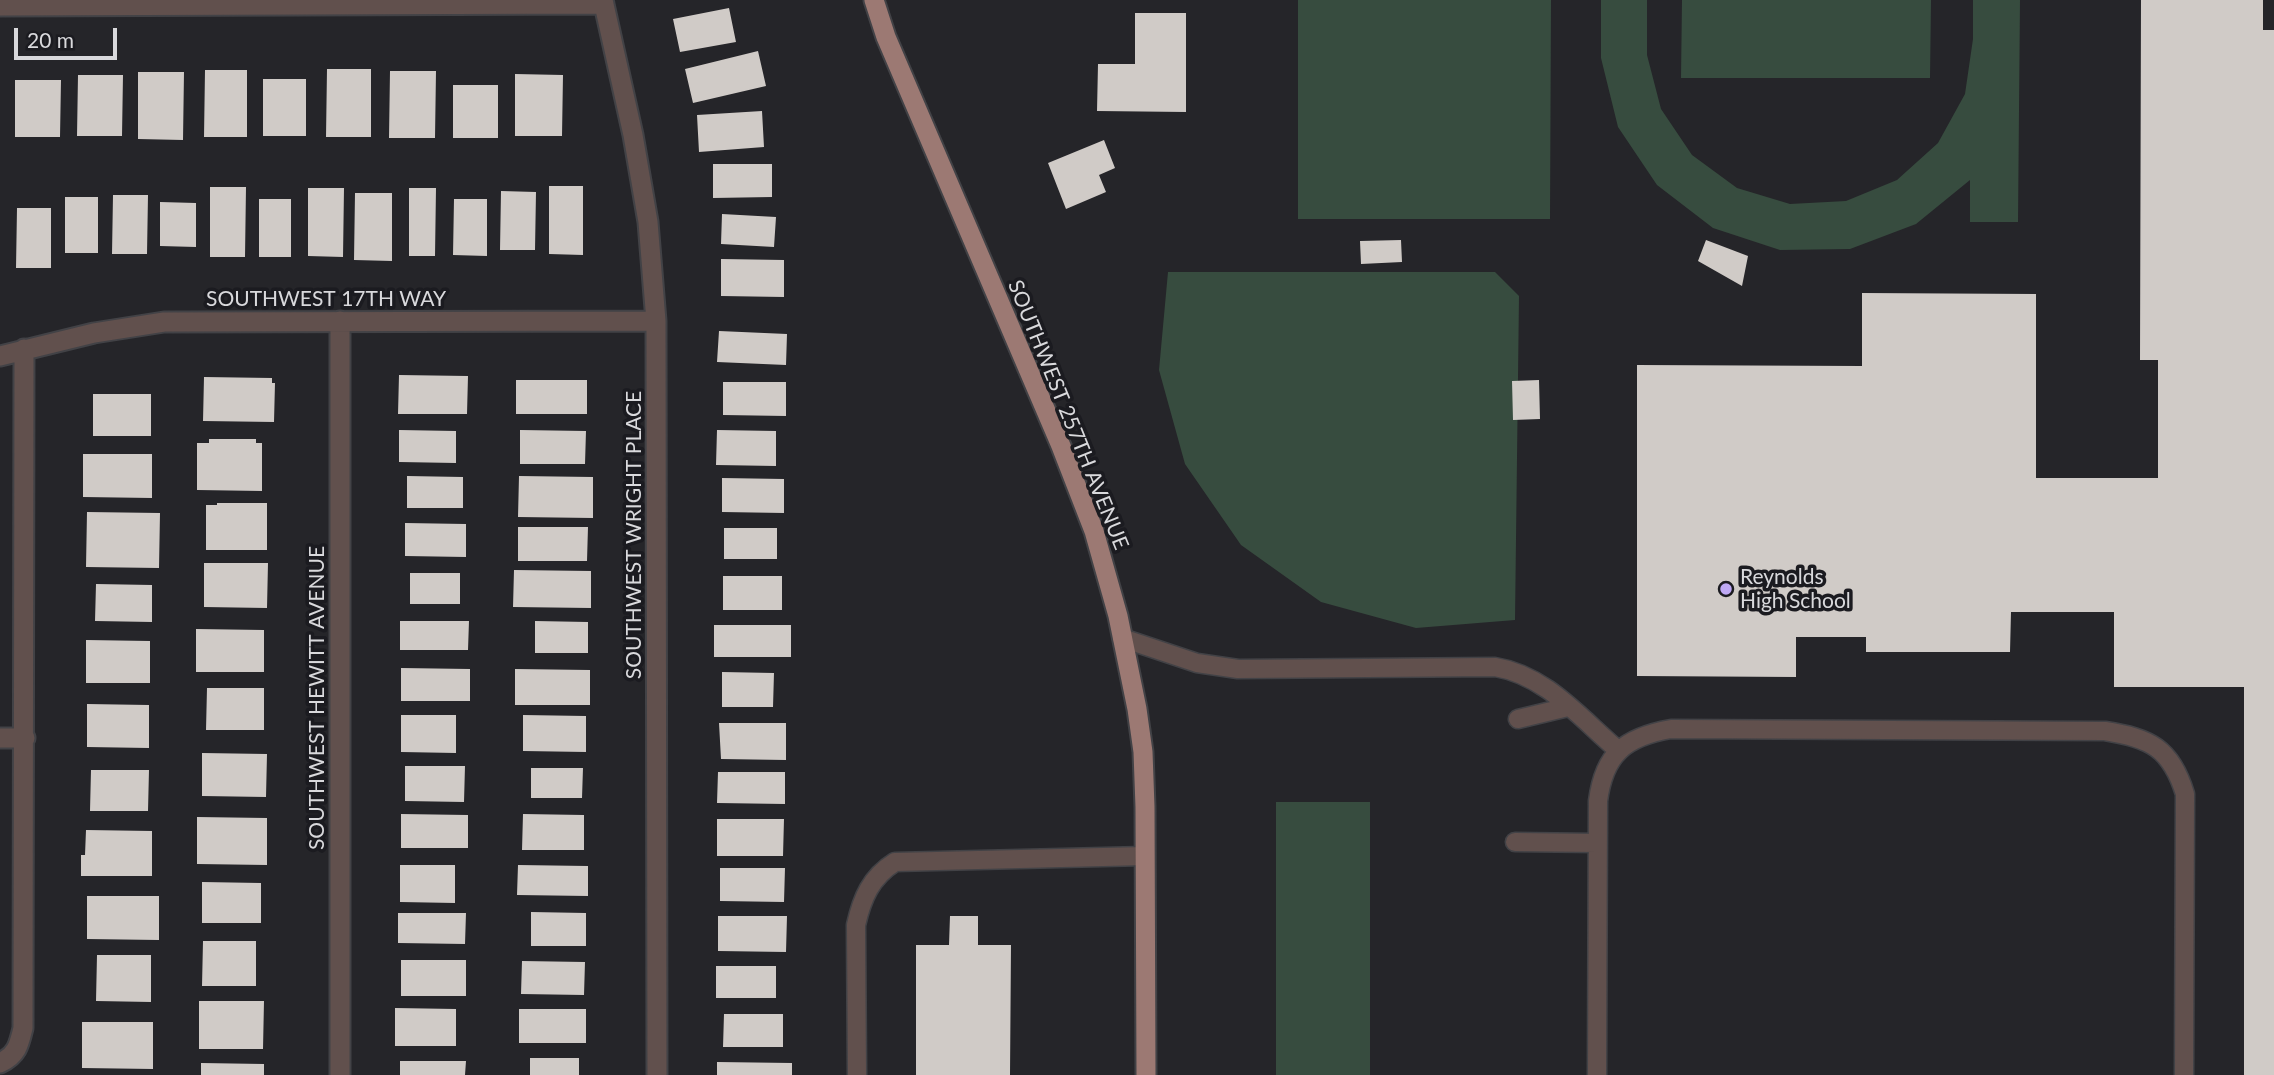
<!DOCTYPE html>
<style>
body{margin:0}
#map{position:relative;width:2274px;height:1075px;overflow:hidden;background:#252529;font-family:Lato,sans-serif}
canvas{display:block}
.scale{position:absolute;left:14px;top:28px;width:103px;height:32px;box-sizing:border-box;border:4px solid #d9d9dc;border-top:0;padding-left:9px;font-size:21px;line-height:24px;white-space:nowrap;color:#d9d9dc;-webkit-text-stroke:5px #1b1b20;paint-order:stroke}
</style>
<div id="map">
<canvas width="2274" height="1075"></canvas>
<div class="scale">20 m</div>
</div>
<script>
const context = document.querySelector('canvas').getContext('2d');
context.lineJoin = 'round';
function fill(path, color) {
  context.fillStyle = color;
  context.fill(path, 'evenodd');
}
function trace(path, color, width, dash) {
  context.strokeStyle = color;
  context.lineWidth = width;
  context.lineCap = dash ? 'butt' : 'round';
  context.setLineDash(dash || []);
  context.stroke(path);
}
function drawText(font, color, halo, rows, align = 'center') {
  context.font = font + ' Lato,sans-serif';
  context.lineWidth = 7;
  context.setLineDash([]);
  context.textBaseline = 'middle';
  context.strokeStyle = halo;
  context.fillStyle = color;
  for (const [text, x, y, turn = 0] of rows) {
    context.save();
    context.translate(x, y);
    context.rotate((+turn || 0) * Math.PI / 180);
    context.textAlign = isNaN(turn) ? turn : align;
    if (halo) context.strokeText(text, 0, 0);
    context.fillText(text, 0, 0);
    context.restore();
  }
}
fill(new Path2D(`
 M1298,0H1551L1550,219H1298Z
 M1601,0H1647V55L1661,109L1692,155L1737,188L1790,204L1846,201L1897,180L1938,143L1965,94L1973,39V0H2020L2018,222H1970V180L1916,224L1850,249L1780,250L1713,228L1657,185L1618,127L1601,58Z
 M1682,0H1931L1930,78H1681Z
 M1168,272H1495L1519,296L1515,620L1416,628L1321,602L1241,545L1185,464L1159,370Z
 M1276,802H1370V1075H1276Z`), '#374c3f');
fill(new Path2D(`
 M2141,0H2263V30H2274V1075H2244V687H2114V612H2011L2010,652H1866V637H1796V677L1637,676V365L1862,366V293L2036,294V478H2158V360H2140Z
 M729,8L736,42L680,52L673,19Z
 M1135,13H1186V112L1097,111L1098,64H1135Z
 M758,51L766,86L693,103L685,69Z
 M327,69H371V137H326Z
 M205,70H247V137H204Z
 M390,71H436L435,138H389Z
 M138,72H184L183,140L138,139Z
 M515,74L563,75L562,136H515Z
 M78,75H123L122,136H77Z
 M263,79H306V136H263Z
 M15,80H61L60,137H15Z
 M453,85H498V138H453Z
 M762,111L764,147L699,152L697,115Z
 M1104,140L1115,168L1099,175L1106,192L1066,209L1048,163Z
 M713,164H772V197L713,198Z
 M549,186H583V255L549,254Z
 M210,187H246L245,257H210Z
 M308,188H344L343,257L308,256Z
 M409,188H436L435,256H409Z
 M501,191L536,192L535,250H500Z
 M355,193H392V261L354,260Z
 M113,195H148L147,254H112Z
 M65,197H98V253H65Z
 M259,199H291V257H259Z
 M454,199H487V256L453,255Z
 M160,202L196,203V247L160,246Z
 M17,208H51V268H16Z
 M722,214L776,217L774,247L721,244Z
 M1401,240L1402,262L1361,264L1360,241Z
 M1706,240L1748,256L1742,286L1698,261Z
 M721,259L784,260V297L721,296Z
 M719,331L787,334L786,365L717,362Z
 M399,375L468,376L467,414H398Z
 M204,377L272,378V383H275L274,422L203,421Z
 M516,380H587V414H516Z
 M1539,380L1540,419L1513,420L1512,381Z
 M723,382H786V416L723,415Z
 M93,394H151V436H93Z
 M399,430L456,431V463L399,462Z
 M520,430L586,431L585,464H520Z
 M717,430L776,431V466L716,465Z
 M209,439H256V443H262V491L197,490V443H209Z
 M83,454H152V498L83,497Z
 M407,476L463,477V508H407Z
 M519,476L593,477V518L518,517Z
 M722,478L784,479V513L722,512Z
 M217,503H267V550H206V505H217Z
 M87,512L160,513L159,568L86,567Z
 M405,523L466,524V557L405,556Z
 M518,527H588L587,561H518Z
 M724,528H777V559H724Z
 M204,563H268L267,608L204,607Z
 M514,570L591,571V608L513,607Z
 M410,573H460V604H410Z
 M723,576H782V610H723Z
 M96,584L152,585V622L95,621Z
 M400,621H469L468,650H400Z
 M535,621L588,622V653H535Z
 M714,625H791V657H714Z
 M196,629L264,630V672H196Z
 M86,640L150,641V683H86Z
 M401,668L470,669V701H401Z
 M515,669L590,670V705H515Z
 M722,672L774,673L773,707H722Z
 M207,688H264V730H206Z
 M87,704L149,705V748L87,747Z
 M401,715H456V753L401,752Z
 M523,715L586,716V752L523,751Z
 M719,723H786V760L721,759Z
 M202,753L267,754L266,797L202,796Z
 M405,766H465L464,802L405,801Z
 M531,768H583L582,798H531Z
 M91,770H149L148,811H90Z
 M718,772H785V804L717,803Z
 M401,814L468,815V848H401Z
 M523,814L584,815V850H522Z
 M197,817L267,818V865L197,864Z
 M717,819H784L783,856H717Z
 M86,830L152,831V876H81V855H85Z
 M400,865H455V903L400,902Z
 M518,865L588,866V896L517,895Z
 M720,868H785L784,902L720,901Z
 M202,882L261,883V923H202Z
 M87,896H159V940L87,939Z
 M531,912L586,913V946H531Z
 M398,913H466L465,944L398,943Z
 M718,916H787L786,952L718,951Z
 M950,916H978V945H1011L1010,1075H916V945H949Z
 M203,941H256V986H202Z
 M97,955H151V1002L96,1001Z
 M401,960H466V996H401Z
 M522,961L585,962L584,995L521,994Z
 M716,966H776V998H716Z
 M199,1001H264L263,1049H199Z
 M395,1008L456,1009V1046H395Z
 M519,1009H586V1043H519Z
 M724,1014H783V1047H723Z
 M82,1022H153V1069L82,1068Z
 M530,1058H579V1075H530Z
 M400,1061H466L465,1075H400Z
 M717,1062L792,1063V1075H717Z
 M201,1063L264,1064V1075H201Z`), '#d0cbc7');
const service = new Path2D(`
 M1122,638L1197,663L1238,669L1495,667C1546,675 1581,719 1619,751
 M1518,719L1568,707
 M1515,842L1597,843
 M857,1075L856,925C862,898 871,877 895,862L1145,856
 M1597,1075L1598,801C1604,754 1625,737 1671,729L2105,731C2150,738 2171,748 2185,794L2184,1075`);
const minor = new Path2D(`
 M603,0L633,135L648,222L656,321L657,1075
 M0,6L604,4
 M340,321V1075
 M0,356L94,333L164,322L656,321
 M0,738H25
 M0,1063C17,1055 19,1045 23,1028L24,349`);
const primary = new Path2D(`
 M874,0L886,37L1061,446L1094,531L1118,616L1137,709L1143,752L1145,807L1146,1075`);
trace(service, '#424246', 21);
trace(minor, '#424246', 23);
trace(primary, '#424246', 23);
trace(service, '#61504d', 18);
trace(minor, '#61504d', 19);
trace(primary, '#9c7973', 19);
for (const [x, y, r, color] of [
 [1726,589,7,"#bfa9f4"]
]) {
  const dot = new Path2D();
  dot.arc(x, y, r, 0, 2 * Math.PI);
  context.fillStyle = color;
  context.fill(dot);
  trace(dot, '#1b1b20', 2.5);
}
drawText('21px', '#d9d9dc', '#1b1b20', [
 ["SOUTHWEST 17TH WAY",326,299],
 ["SOUTHWEST 257TH AVENUE",1068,415,68],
 ["SOUTHWEST WRIGHT PLACE",634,535,-90],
 ["SOUTHWEST HEWITT AVENUE",317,698,-90]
]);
drawText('21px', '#d9d9dc', '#1b1b20', [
 ["Reynolds",1740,577],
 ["High School",1740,601]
], 'left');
</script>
